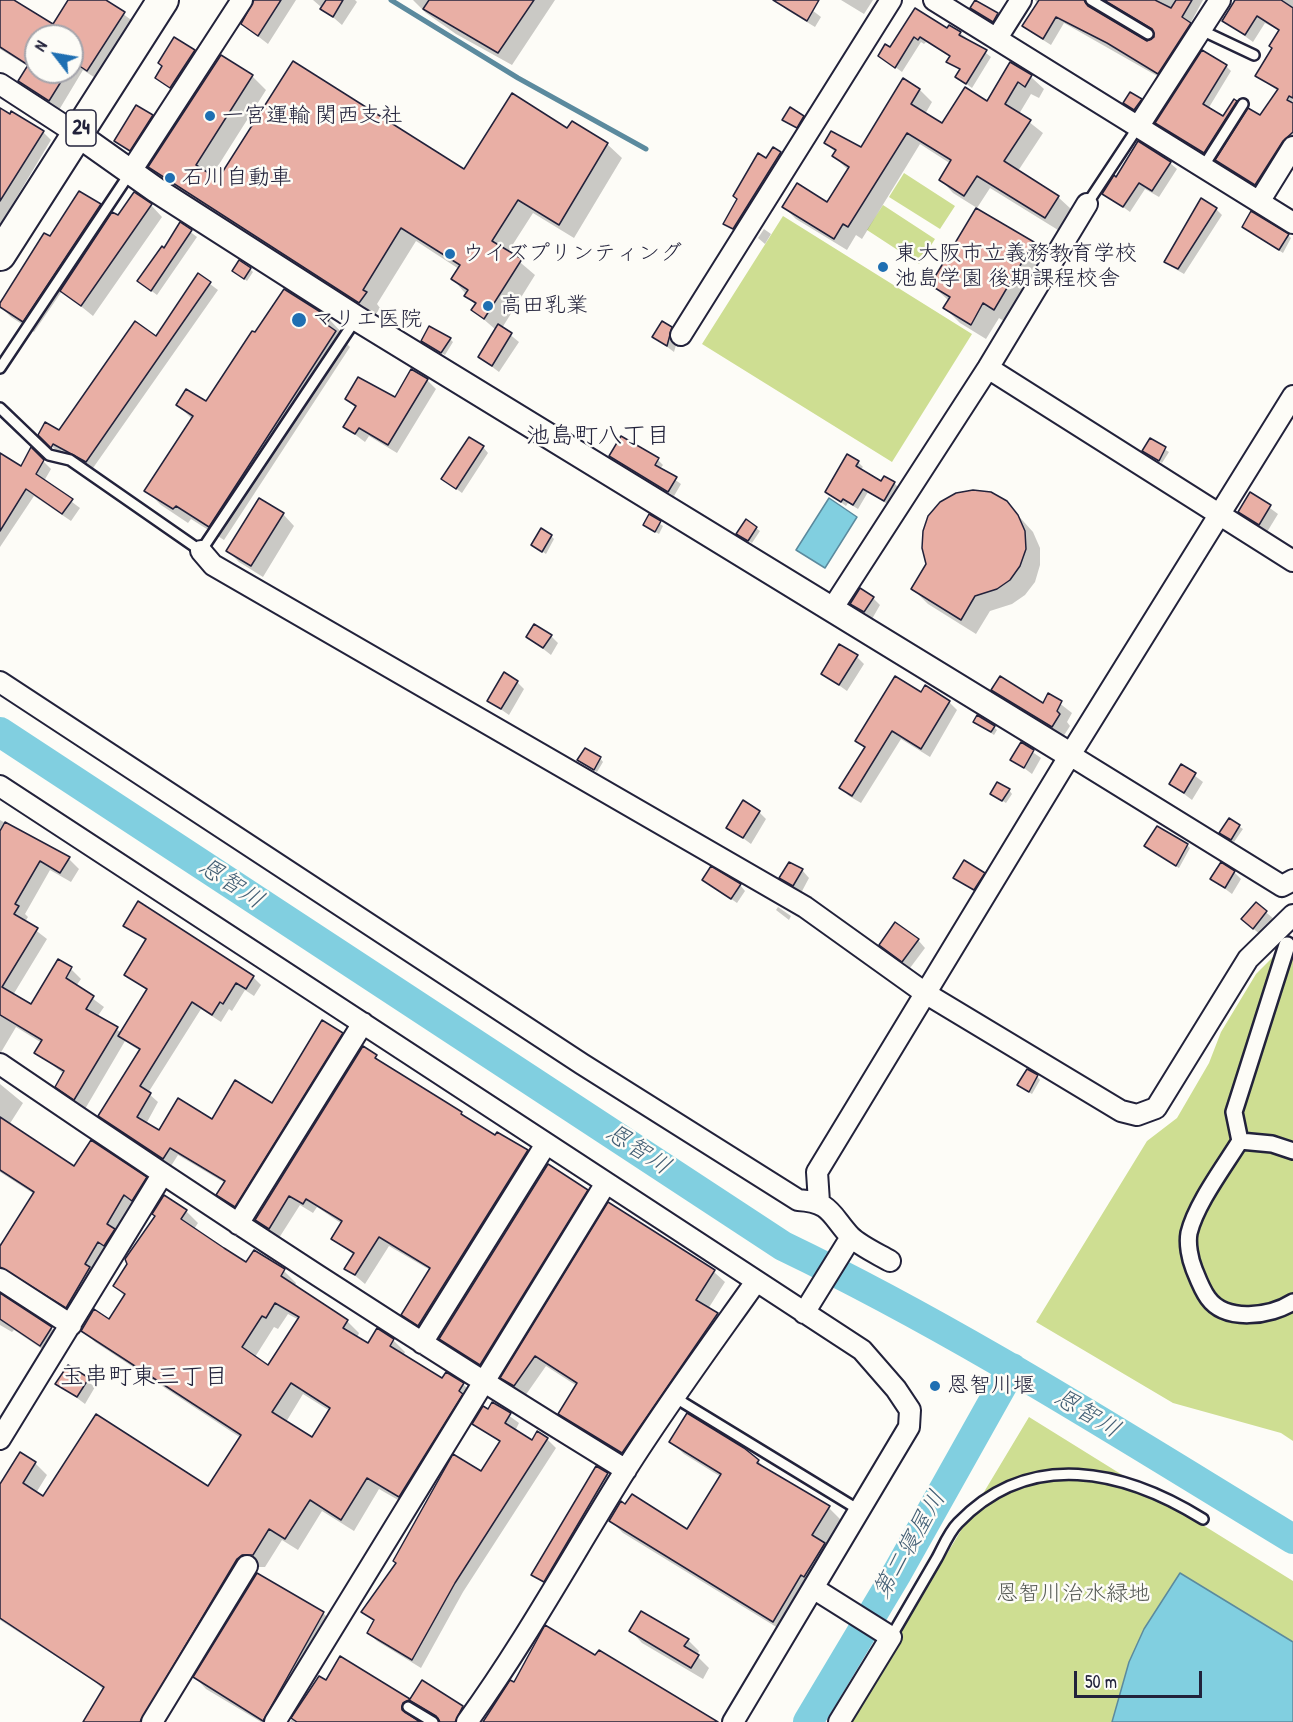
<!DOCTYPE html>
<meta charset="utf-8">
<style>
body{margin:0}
#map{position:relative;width:1293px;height:1722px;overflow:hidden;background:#fdfcf7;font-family:"Patrick Hand",sans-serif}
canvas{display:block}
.north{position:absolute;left:24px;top:24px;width:60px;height:60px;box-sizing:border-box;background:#fdfcf7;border:2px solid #a5a5ac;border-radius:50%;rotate:301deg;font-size:16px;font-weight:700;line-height:24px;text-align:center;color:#22223b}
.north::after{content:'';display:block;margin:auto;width:21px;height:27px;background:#1f6fb2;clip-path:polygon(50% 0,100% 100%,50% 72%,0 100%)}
.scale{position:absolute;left:1074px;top:1671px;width:128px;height:27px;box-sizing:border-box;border:3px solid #22223b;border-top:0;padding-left:8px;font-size:18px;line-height:21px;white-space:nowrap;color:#22223b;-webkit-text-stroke:4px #fdfcf7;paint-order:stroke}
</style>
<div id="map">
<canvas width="1293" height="1722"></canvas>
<div class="north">N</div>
<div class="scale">50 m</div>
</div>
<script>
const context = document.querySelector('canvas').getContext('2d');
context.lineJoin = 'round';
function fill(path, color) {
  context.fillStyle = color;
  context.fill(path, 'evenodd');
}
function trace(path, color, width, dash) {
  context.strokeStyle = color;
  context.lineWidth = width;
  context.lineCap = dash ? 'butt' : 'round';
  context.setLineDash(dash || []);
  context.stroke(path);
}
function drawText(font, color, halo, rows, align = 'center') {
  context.font = font + ' "Patrick Hand","Klee One",sans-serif';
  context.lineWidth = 5;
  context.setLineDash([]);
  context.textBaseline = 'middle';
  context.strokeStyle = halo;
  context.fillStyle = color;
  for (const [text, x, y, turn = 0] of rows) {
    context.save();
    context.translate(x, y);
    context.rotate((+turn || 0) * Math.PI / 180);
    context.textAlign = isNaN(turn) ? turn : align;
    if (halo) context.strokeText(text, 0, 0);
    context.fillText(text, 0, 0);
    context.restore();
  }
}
fill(new Path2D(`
 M904,173L955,206L940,229L889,197Z
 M883,205L935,239L919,264L867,230Z
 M783,216L972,334L892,462L702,344Z
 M1293,937V1441L1281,1433L1173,1403L1036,1322L1147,1141L1177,1118L1209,1063L1221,1032L1256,974Z
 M1029,1417L1293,1581V1722H846Z`), '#cede92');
const water = new Path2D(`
 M829,498L857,517L825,568L796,550Z
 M1180,1573L1293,1642V1722H1112L1129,1662L1144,1629Z`);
fill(water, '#81cfe0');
trace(water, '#5b8a9e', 1.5);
fill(new Path2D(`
 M0,0H11L53,26L69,0H104L134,22L97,79L83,70L59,110L20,81L29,67L0,49ZM36,36H72V72H36Z
 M256,0H296L268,44L242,24Z
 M313,0H355L357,2L342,25Z
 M413,0H555L512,65L456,34L426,13Z
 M781,0H799L821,17L815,27L787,10L779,3Z
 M841,0H873L864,14Z
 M976,0L1005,21L1000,28L971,8Z
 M1035,0H1203L1190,24L1197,31L1166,81L1064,23L1051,45L1032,33L1024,26L1038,4ZM1103,1L1155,32L1156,35L1151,42L1144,41L1093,11L1091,4Z
 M1233,0H1293V10L1280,31L1265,23L1253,42L1224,21L1234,4Z
 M916,10L948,30L960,33L991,57L972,88L957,77L961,71L948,61L951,57L926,42L924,44L921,42L902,72L880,56L891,49Z
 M1293,31V146L1263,192L1217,160L1261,117L1278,91L1257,76Z
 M175,39L201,59L178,94L156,78Z
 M1010,64L1031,77L1044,89L1039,98L1031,94L1019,114L1043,133L1018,171L1058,197L1071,209L1058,230L990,188L977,208L953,193L941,180L951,164L920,144L862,239L856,235L847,250L796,219L784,207L828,204L848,170L834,156L836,153L826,143L861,149L920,90L932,102L925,114L943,125L988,103Z
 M1226,66L1231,71L1208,109L1223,118L1236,102L1241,107L1210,158L1157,123Z
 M252,76L266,90L211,177L218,181L465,171L568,130L607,144L622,158L574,238L533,213L508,252L535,275L502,328L519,342L499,372L479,357L496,330L473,310L476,306L453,279L459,269L416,241L377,304L380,308L374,317L164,181L150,167Z
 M1141,100L1148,108L1142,117L1125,103Z
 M0,109L43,132L51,140L0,225Z
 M152,116L159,123L138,157L116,141Z
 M803,117L807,120L800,130L787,123Z
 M773,149L784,157L737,232L725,223Z
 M1170,163L1177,169L1159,197L1145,189L1130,212L1104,193L1117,179Z
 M79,193L100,206L111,217H118L151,205L162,217L93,316L62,291L34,332L11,317L0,306L50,238Z
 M1216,209L1222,215L1184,274L1172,267L1166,262Z
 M180,224L197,237L157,295L145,286Z
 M764,229L771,234L765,244L758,238Z
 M1247,230L1288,235L1291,238L1283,253Z
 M1033,243L1048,258L1009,324L999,318L986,339L960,323L945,308L949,301L932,285Z
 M250,269L253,272L247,281L237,274Z
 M198,275L218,290L93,468L61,450L59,453L40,435L59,432L157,338Z
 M329,319L343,334L341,338L350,347L224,540L191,519L188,523L161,505L146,490L192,419L178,405L207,403Z
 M671,328L679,335L674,352L654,337Z
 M450,339L453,342L445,355L426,344Z
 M427,380L436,389L397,453L369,436L365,442L345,427L356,408L346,399H395Z
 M1150,440L1169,452L1162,463L1144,451Z
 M483,447L488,453L462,493L443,479Z
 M32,450L51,469L44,481L80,508L71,521L34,496L0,547V454L22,468Z
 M610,456L658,460L663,465L660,469L681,484L674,496Z
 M858,462L863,467L860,470L881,483H894L899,488L889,505L868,492L858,509L848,503L846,506L827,492Z
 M1251,494L1278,514L1267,532L1240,512Z
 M1006,502L1033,532L1040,548V565L1035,582L1025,595L1012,604L990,611L976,634L928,604L913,589L928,564Z
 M283,514L294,526L263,577L239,562L228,551Z
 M649,516L663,526L659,534L648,528Z
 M746,521L760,531L752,543L741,537Z
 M551,536L554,539L546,554L533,545Z
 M873,598L880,605L872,619L852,603Z
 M551,636L558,643L551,655L528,637Z
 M857,657L864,664L847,691L823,674Z
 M517,682L524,689L509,715L489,701Z
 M993,690L1044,705L1049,695L1072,713L1067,722L1070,726L1063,737L1004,700Z
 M922,694L949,702L957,710L930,757L901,739L861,803L849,796L841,788L866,749L857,740Z
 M975,722L994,727L997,730L994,735Z
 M1021,744L1041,758L1032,774L1012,759Z
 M600,758L603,762L597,772L579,760Z
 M1182,766L1203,782L1192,800L1171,784Z
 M1009,790L1012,794L1006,803L995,796Z
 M759,812L766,819L751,844L728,827Z
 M0,820L69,859L79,869L71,882L50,870L25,914L28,917L25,922L47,939L13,995L31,1006L71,969L81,979L76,986L104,1007L97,1017L122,1033L148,991L126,975L146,941L125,925L253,977L261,985L254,996L245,990L232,1011L229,1009L221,1022L201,1009L148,1093L158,1102L146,1124L159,1132L272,1105L342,1034L350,1042L243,1214L218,1195L225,1183L178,1155L171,1166L100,1116L140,1051L125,1041L85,1109L57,1087L64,1074L36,1052L42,1043L16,1027L0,1054Z
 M1229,820L1243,829L1234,842L1224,836Z
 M1187,845L1190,848L1179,868L1149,849Z
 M802,870L809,878L801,893L781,878Z
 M1234,872L1241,879L1232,894L1212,879Z
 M984,874L991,881L982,897L955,878Z
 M704,880L740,885L745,891L737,903Z
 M1256,904L1274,919L1261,935L1250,926Z
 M778,907L791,916L789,920L776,910Z
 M918,940L925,948L910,968L881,945Z
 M363,1048L387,1067L461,1113L469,1121L495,1137L527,1152L537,1161L429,1335L403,1315L430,1270L389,1246L365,1284L346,1268L354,1255L333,1239L342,1224L317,1207L313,1213L300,1205L279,1238L257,1220Z
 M1037,1076L1040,1080L1032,1094L1022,1088Z
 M0,1084L23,1103L9,1125L74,1169L146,1178L156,1189L77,1317L17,1278H6L0,1283V1243L2,1244L34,1194L0,1172Z
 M587,1191L590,1194L484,1367L444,1342Z
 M609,1205L714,1272L725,1282L708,1309L727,1325L633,1463L570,1424L560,1413L577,1386L546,1366L525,1396L502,1378Z
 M186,1211L198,1223L194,1229L247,1264L284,1271L296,1283L294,1287L347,1321L359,1333L357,1338L369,1345L393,1340L405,1352L403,1356L442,1380L463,1384L475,1396L412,1508L379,1489L354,1531L322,1511L298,1550L282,1540L265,1567H254L157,1722H85L104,1690L94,1681L0,1620V1486L35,1463L47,1475L36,1493L44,1498L209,1488L241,1438L95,1342L83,1330L110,1321L125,1297L115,1286ZM288,1314L299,1320L269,1367L255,1357L274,1327L278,1329ZM303,1394L330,1411L312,1439L286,1422Z
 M0,1295L51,1328L61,1338L51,1355L14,1330L12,1332L0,1325Z
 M68,1367L95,1387L85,1404L57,1383Z
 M493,1404L519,1423L515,1431L532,1442L547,1439L556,1448L463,1592L421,1668L377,1641L368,1632L375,1622L363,1612L482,1473L501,1443L474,1424Z
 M671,1442L758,1461L770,1473L829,1508L841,1520L825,1546L836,1556L786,1633L623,1533L610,1520L688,1531L721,1477L684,1454Z
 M607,1474L617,1484L554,1592L533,1574Z
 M323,1613L334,1624L280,1722H261L206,1689L195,1677Z
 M631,1631L688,1640L699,1651L697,1656L709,1668L703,1679L642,1643Z
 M341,1659L411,1701L422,1682L460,1706L471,1717L468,1722H440L423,1711L412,1715L417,1722H290L320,1678L326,1682Z`), '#0003');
trace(new Path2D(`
 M391,0L518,78L646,149`), '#5b8a9e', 5);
trace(new Path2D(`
 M0,732L783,1246C960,1331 1125,1437 1293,1539
 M808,1722L897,1573L1012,1368`), '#81cfe0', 30);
const building = new Path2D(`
 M0,0H14L53,24L68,0H106L125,12L87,71L72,61V36H36V72H67L49,101L18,81L28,65L0,47Z
 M254,0H281L258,36L241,24Z
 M326,0H343L333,17L320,9Z
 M429,0H534L498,53L423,9Z
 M773,0H819L807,21Z
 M975,0L998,13L993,22L970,8Z
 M1039,0H1084L1088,6L1147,41L1154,37L1152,29L1104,0H1155L1171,8L1176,0H1192L1182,17L1191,23L1158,74L1107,43L1056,17L1043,39L1022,26Z
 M1235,0H1281L1293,8V98L1289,96L1287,100L1293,103V132L1283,141L1255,185L1215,160L1248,108L1260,115L1278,89L1255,76L1272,48L1269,46L1279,30L1257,16L1245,35L1222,21Z
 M915,8L947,28L949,25L961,32L959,35L987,50L966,84L955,77L960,69L946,62L950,56L920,37L918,40L914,37L895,68L878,56L885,44L890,47Z
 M174,37L195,50L170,88L155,78L162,66L158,63Z
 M1202,50L1227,65L1203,104L1223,116L1234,99L1237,101L1204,153L1155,123Z
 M221,55L253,75L196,165L218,179L293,61L464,169L512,93L567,128L572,121L608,143L559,225L518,200L492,241L522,259L484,319L471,310L476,303L464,296L468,290L451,279L460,265L401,228L363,290L367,292L359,303L148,167Z
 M1010,62L1032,75L1025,87L1018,82L1005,104L1031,120L1004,161L1059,196L1045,218L977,176L964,196L939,180L951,160L907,133L848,227L843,224L834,239L782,207L797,183L827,202L849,167L832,156L836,150L824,143L831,131L861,147L903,78L920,89L911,104L942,123L965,87L987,101Z
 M1130,92L1142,99L1134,110L1123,103Z
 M136,105L153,115L130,151L114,141Z
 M790,107L804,116L797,128L782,120Z
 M0,108L10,114L11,111L44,131L0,201Z
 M1138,141L1171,162L1152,191L1139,183L1123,207L1102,194L1114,175L1116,177Z
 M773,147L781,152L733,229L723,224L737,199L733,196L758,153L766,158Z
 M79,191L101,204L23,322L0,307V303L44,233L50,236Z
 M134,192L152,204L81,306L60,291L112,212L118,215Z
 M1201,198L1217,208L1178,269L1164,262Z
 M976,208L1034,242L994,310L983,303L971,325L943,308L950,297L930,285Z
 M1251,211L1289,234L1279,250L1242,227Z
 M180,222L192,230L151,291L137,281L162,246L164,248Z
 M239,260L251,268L244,279L232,271Z
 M198,273L211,282L86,462L53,444L51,448L38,435L45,422L59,430L135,321L156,336Z
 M284,289L330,318L326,324L336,331L209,527L176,506L173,509L144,491L193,416L176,405L186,389L206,401L252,331L255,332Z
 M662,321L672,327L667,346L652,337Z
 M498,324L512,333L492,366L478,357Z
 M429,326L451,338L441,353L421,341Z
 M411,369L428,379L388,445L359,428L355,434L343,427L356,406L345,399L358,377L395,397Z
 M621,436L659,458L655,465L677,477L668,492L609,456Z
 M469,437L484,446L456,489L441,479Z
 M1150,438L1166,447L1159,461L1142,451Z
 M31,447L44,460L36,474L73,499L62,514L26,489L0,531V453L21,466Z
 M847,454L859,461L856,466L881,481L884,476L895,482L884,501L863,489L853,505L843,499L841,502L825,492Z
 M973,490L991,492L1007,501L1018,515L1025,531L1026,549L1020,566L1010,580L997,589L975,596L961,620L911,589L926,564L922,548L923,531L928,516L940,502L956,493Z
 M1250,492L1271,505L1259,525L1238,512Z
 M259,498L284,513L251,566L226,551Z
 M649,514L661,521L655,532L643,525Z
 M746,519L757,527L748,541L736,534Z
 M541,528L552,535L542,552L531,545Z
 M860,588L874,597L864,612L850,604Z
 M534,624L552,635L543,648L526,637Z
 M839,644L858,655L839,685L821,674Z
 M504,672L518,681L501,709L487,701Z
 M895,676L921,692L925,685L950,701L921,749L892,731L852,796L839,788L865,747L855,741Z
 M1000,676L1043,703L1048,693L1062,701L1057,711L1060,714L1052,727L991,690Z
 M977,715L995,726L991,732L973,722Z
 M1021,742L1034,750L1024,768L1010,760Z
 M585,748L601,757L594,770L577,760Z
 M1181,764L1196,773L1184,793L1169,784Z
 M997,782L1010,789L1002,801L990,794Z
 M743,800L760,811L743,838L726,828Z
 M1229,818L1240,825L1231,840L1219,833Z
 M5,822L70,857L60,873L40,861L15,904L19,906L14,914L38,928L2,987L31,1004L58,959L72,967L66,978L94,996L86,1009L118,1027L74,1100L55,1087L64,1071L34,1053L42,1040L0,1015V831Z
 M1157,826L1188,844L1176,866L1144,846Z
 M964,860L985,873L974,890L953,878Z
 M789,862L803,869L793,886L779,878Z
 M1221,862L1235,871L1225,888L1210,879Z
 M711,866L741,884L731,899L702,880Z
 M138,901L254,976L246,989L236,983L223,1004L220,1002L212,1015L192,1002L140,1086L151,1093L137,1117L159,1130L178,1098L212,1119L235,1080L272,1103L322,1020L343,1033L235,1207L216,1195L225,1181L170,1148L163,1159L98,1116L140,1049L118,1036L147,989L124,975L146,939L123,926Z
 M1256,902L1267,911L1253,929L1241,919Z
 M895,922L919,939L902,962L879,945Z
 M363,1046L377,1055L375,1058L462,1112L461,1114L495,1135L497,1132L528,1150L418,1326L401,1315L430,1268L379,1237L355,1275L344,1269L354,1253L331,1239L342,1221L306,1199L303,1204L289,1196L269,1229L255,1220Z
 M1027,1069L1038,1075L1029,1092L1017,1085Z
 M0,1117L74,1166L91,1140L147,1177L132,1201L124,1195L107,1224L115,1229L104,1246L98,1242L85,1264L90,1267L66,1308L0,1267V1246L34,1192L0,1170Z
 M548,1164L588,1190L480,1365L439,1339Z
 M164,1195L187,1210L181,1219L224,1248L246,1262L254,1250L285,1269L281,1276L348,1320L343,1328L368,1343L377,1328L394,1339L390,1346L442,1378L446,1372L464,1383L459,1391L463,1394L399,1497L367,1478L341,1520L310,1500L285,1539L269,1529L253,1555H242L237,1559L140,1722H83L104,1687L0,1618V1484L20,1452L36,1462L23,1483L43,1496L96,1414L208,1486L241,1435L81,1331L94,1309L109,1319L125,1294L113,1286L127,1264L125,1259L155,1216L152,1214ZM275,1303L299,1317L268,1365L242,1347L262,1316L266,1318ZM291,1383L330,1408L312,1437L272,1412Z
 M608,1202L715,1270L696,1300L718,1313L622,1453L558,1414L577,1383L535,1356L514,1386L500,1378Z
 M0,1293L52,1327L40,1346L0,1319Z
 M68,1365L89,1378L77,1397L55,1384Z
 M492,1402L511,1413L505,1423L532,1440L537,1431L548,1438L455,1583L412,1660L367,1633L374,1620L361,1612L396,1563L393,1561L453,1454L481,1471L500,1441L472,1424L483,1406L488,1409Z
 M687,1413L744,1448L759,1460L757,1463L830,1506L812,1535L825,1543L804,1577L801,1575L773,1622L609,1521L621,1501L625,1504L632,1494L687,1529L721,1474L669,1442Z
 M596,1466L608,1473L544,1582L531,1575Z
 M257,1573L324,1612L263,1721L193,1677Z
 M641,1611L689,1639L684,1646L699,1655L691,1668L629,1631Z
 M545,1625L595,1655L599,1650L718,1722H483L510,1680L514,1682Z
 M340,1656L410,1699L422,1680L463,1706L455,1722H440L436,1716L409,1700L403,1703L402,1710L420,1722H297L291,1718L319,1676L326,1680Z`);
fill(building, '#e9afa5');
trace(building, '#22223b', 1.5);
const service = new Path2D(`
 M1091,0L1148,34
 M1201,30L1254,55
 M1203,167L1243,104
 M1087,204L1138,127
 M0,368L130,173
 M0,408L49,455L70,460L201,551L356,319
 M674,1397L859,1510
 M891,1637C906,1611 922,1584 937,1558C943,1547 949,1532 958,1523C1030,1448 1124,1470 1203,1519
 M408,1707L433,1722`);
const pedestrian = new Path2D(`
 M1287,945L1234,1112L1240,1141C1224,1167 1196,1204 1189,1233C1187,1244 1190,1259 1194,1269C1198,1279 1202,1290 1208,1298C1226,1323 1271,1316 1293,1302
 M1240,1141L1272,1144L1293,1151`);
const minor = new Path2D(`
 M934,0L1293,223
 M997,38L1021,0
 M0,84L77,134
 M1138,127L1220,0
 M131,171L242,0
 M1259,202L1293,147
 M681,335L891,0
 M988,368L1293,561
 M201,551L213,565L805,907L925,993L1121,1111L1137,1115L1156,1108L1248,959L1293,915
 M832,609L988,368L1087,204
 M0,682L582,1064L798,1200C831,1202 830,1214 850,1236C860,1246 878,1254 890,1261
 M1070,755L1282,886L1293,880
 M0,786L862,1350L896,1389L910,1410L909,1427L733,1722
 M0,1064C205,1204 414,1340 626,1470
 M819,1202L817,1172L1070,755L1293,396
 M238,1224L363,1023
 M0,1279L71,1325
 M804,1313L851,1237
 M422,1343L546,1144
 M0,1439L162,1175
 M813,1588L891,1637L839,1722
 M152,1722L247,1566
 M275,1722L606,1183
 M467,1722C525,1642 573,1554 625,1471C666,1406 711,1345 755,1283`);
const tertiary = new Path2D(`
 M77,134L156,190L356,318L1070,755`);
const primary = new Path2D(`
 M0,255L163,0`);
trace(service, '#22223b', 14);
trace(pedestrian, '#22223b', 20);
trace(minor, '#22223b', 24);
trace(tertiary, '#22223b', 28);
trace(primary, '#22223b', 34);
trace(service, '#fdfcf7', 9);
trace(pedestrian, '#fdfcf7', 15);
trace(minor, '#fdfcf7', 20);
trace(tertiary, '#fdfcf7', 24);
trace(primary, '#fdfcf7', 30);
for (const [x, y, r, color] of [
 [210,116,6,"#1f6fb2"],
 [170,178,6,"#1f6fb2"],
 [450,254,6,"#1f6fb2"],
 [883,267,6,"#1f6fb2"],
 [488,306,6,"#1f6fb2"],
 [299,320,8,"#1f6fb2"],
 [935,1386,6,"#1f6fb2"]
]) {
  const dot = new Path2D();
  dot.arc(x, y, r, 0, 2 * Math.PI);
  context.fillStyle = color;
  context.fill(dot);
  trace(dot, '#fdfcf7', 2);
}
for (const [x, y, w] of [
 [81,128,30]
]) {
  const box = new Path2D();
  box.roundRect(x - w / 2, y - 18, w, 36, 4.5);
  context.fillStyle = '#fdfcf7';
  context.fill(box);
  trace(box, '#22223b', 1.5);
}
drawText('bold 21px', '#22223b', null, [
 ["24",81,128]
]);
drawText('22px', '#22223b', '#fdfcf7', [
 ["一宮運輸 関西支社",222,116],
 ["石川自動車",182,178],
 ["ウイズプリンティング",462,254],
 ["東大阪市立義務教育学校",895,254],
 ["池島学園 後期課程校舎",895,279],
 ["高田乳業",500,306],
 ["マリエ医院",312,320],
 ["恩智川堰",947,1386]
], 'left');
drawText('22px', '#565a55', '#fdfcf7', [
 ["恩智川治水緑地",1073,1594]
]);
drawText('24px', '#22223b', '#fdfcf7', [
 ["池島町八丁目",598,437],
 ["玉串町東三丁目",144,1378]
]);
drawText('italic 24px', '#435f75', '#fdfcf7', [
 ["恩智川",231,884,33],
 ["恩智川",638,1150,33],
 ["恩智川",1087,1414,31],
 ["第二寝屋川",910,1545,-60]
]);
</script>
